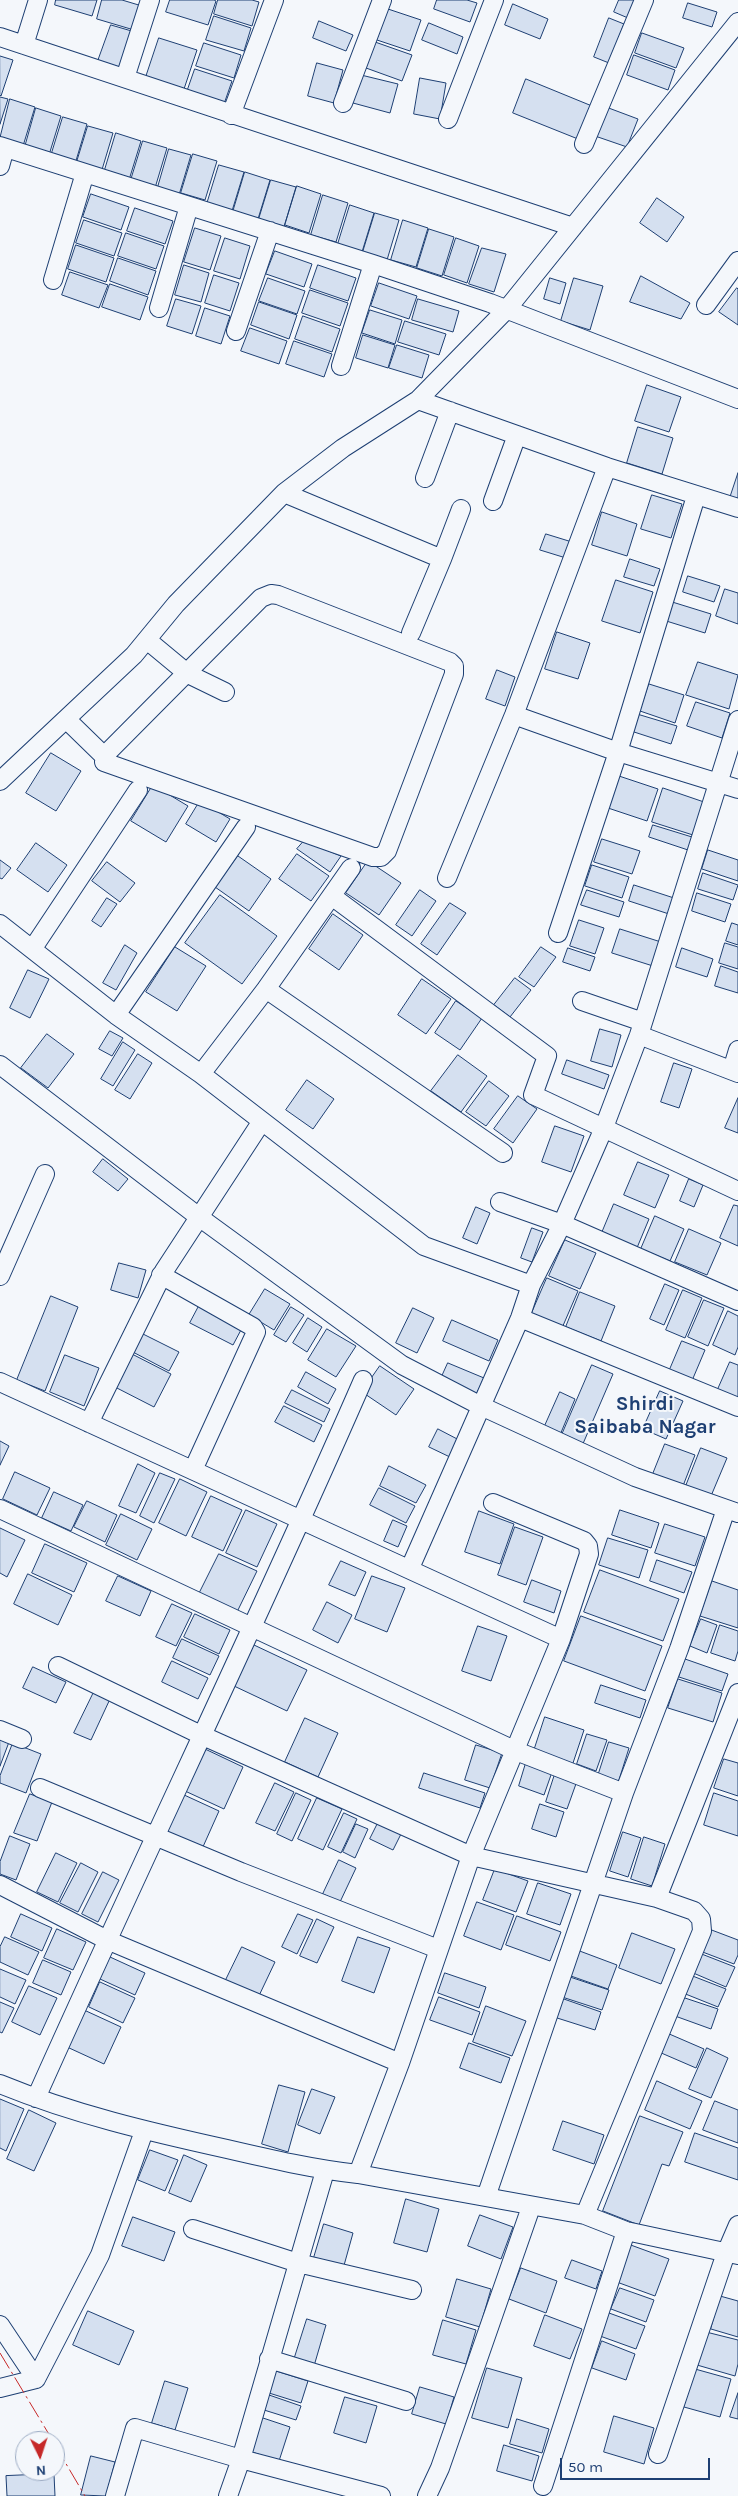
<!DOCTYPE html>
<style>
body{margin:0}
#map{position:relative;width:738px;height:2496px;overflow:hidden;background:#f4f7fb;font-family:Karla,sans-serif}
canvas{display:block}
.north{position:absolute;left:15px;top:2431px;width:50px;height:50px;box-sizing:border-box;background:#f4f7fb;border:1px solid #9eadc5;border-radius:50%;rotate:176deg;font-size:14px;font-weight:700;line-height:20px;text-align:center;color:#1d3f73}
.north::after{content:'';display:block;margin:auto;width:18px;height:22px;background:#c62828;clip-path:polygon(50% 0,100% 100%,50% 72%,0 100%)}
.scale{position:absolute;left:560px;top:2458px;width:150px;height:22px;box-sizing:border-box;border:2px solid #1d3f73;border-top:0;padding-left:6px;font-size:15px;line-height:18px;white-space:nowrap;color:#1d3f73;-webkit-text-stroke:4px #f4f7fb;paint-order:stroke}
</style>
<div id="map">
<canvas width="738" height="2496"></canvas>
<div class="north">N</div>
<div class="scale">50 m</div>
</div>
<script>
const context = document.querySelector('canvas').getContext('2d');
context.lineJoin = 'round';
function fill(path, color) {
  context.fillStyle = color;
  context.fill(path, 'evenodd');
}
function trace(path, color, width, dash) {
  context.strokeStyle = color;
  context.lineWidth = width;
  context.lineCap = dash ? 'butt' : 'round';
  context.setLineDash(dash || []);
  context.stroke(path);
}
function drawText(font, color, halo, rows, align = 'center') {
  context.font = font + ' Karla,sans-serif';
  context.lineWidth = 4;
  context.setLineDash([]);
  context.textBaseline = 'middle';
  context.strokeStyle = halo;
  context.fillStyle = color;
  for (const [text, x, y, turn = 0] of rows) {
    context.save();
    context.translate(x, y);
    context.rotate((+turn || 0) * Math.PI / 180);
    context.textAlign = isNaN(turn) ? turn : align;
    if (halo) context.strokeText(text, 0, 0);
    context.fillText(text, 0, 0);
    context.restore();
  }
}
const building = new Path2D(`
 M56,0H97L92,16L55,5Z
 M102,0H122L142,6L134,30L97,19Z
 M170,0H214L216,1L208,25L166,12Z
 M218,0H252L259,2L252,26L214,14Z
 M437,0H467L477,3L470,22L434,9Z
 M619,0H636L628,18L614,12Z
 M688,3L717,12L712,27L683,18Z
 M513,4L548,19L540,39L505,25Z
 M388,9L421,20L410,51L377,40Z
 M214,16L251,28L244,51L206,40Z
 M609,18L624,24L609,63L594,57Z
 M319,21L353,35L346,51L313,38Z
 M429,23L463,37L457,54L422,40Z
 M111,25L135,32L122,69L98,61Z
 M642,33L684,48L676,68L635,53Z
 M159,38L197,50L184,89L146,77Z
 M375,42L412,55L402,81L366,68Z
 M204,43L241,55L234,78L196,66Z
 M634,55L675,70L668,90L627,75Z
 M0,56L13,60L1,96L0,95Z
 M317,63L343,70L334,103L308,96Z
 M195,69L232,81L224,104L187,92Z
 M361,75L398,84L390,113L353,103Z
 M420,78L446,83L440,119L414,114Z
 M526,79L592,106L578,139L513,113Z
 M0,97L8,99L0,124Z
 M10,99L35,107L23,146L0,139Z
 M606,107L638,119L627,147L595,136Z
 M36,108L61,116L49,155L25,147Z
 M63,117L87,124L75,164L51,156Z
 M88,126L113,133L101,173L76,165Z
 M116,133L141,141L129,180L104,173Z
 M143,141L167,148L155,188L131,180Z
 M169,149L191,155L179,195L158,187Z
 M193,154L217,161L205,200L181,193Z
 M219,165L244,172L232,211L207,204Z
 M245,172L270,180L258,219L233,212Z
 M271,180L296,187L284,227L259,219Z
 M297,186L321,194L309,233L285,225Z
 M91,194L129,207L121,230L83,217Z
 M323,195L348,203L336,242L311,235Z
 M657,198L684,217L667,242L640,223Z
 M350,205L374,213L362,252L338,244Z
 M135,208L173,221L165,244L127,231Z
 M375,213L399,220L387,260L363,252Z
 M84,220L122,233L114,256L76,243Z
 M403,220L428,228L416,267L391,260Z
 M195,228L221,236L210,270L184,262Z
 M429,229L454,237L442,276L417,268Z
 M126,233L164,246L156,269L118,256Z
 M225,238L250,246L240,279L214,271Z
 M456,238L479,246L467,283L444,275Z
 M76,245L114,258L106,282L68,269Z
 M482,248L506,254L494,292L469,284Z
 M275,251L312,264L304,287L266,274Z
 M118,258L156,271L148,295L110,281Z
 M184,265L209,273L201,302L175,295Z
 M318,265L356,278L348,301L310,288Z
 M70,272L108,285L99,308L62,295Z
 M214,275L239,283L230,311L205,303Z
 M641,276L690,303L681,319L630,302Z
 M268,278L305,291L297,314L259,301Z
 M550,278L566,283L560,304L544,299Z
 M574,278L603,286L590,330L561,321Z
 M379,283L417,296L409,319L371,306Z
 M110,284L148,297L140,320L102,307Z
 M737,288L738,289V325L719,312Z
 M310,290L348,303L340,326L302,313Z
 M176,299L201,306L192,334L167,326Z
 M418,299L459,311L453,332L412,320Z
 M259,302L297,315L289,339L251,325Z
 M205,308L230,316L221,344L196,336Z
 M370,310L402,320L395,344L362,333Z
 M303,316L340,329L332,352L295,339Z
 M405,321L446,334L439,355L398,342Z
 M250,328L287,341L279,364L241,351Z
 M363,335L395,345L388,368L356,358Z
 M294,341L332,354L324,377L286,364Z
 M397,345L429,355L422,378L389,368Z
 M647,385L681,397L669,432L635,421Z
 M638,427L673,438L662,474L627,463Z
 M738,473V500L730,498Z
 M652,495L682,504L671,538L641,529Z
 M602,512L637,524L627,556L592,545Z
 M546,534L572,542L566,558L540,550Z
 M630,559L660,569L654,586L624,577Z
 M688,576L720,586L714,602L683,592Z
 M616,580L653,592L640,633L602,621Z
 M725,589L738,593V624L716,616Z
 M669,601L711,614L705,633L663,620Z
 M557,632L590,643L578,679L545,669Z
 M698,662L738,675L729,709L686,695Z
 M497,670L515,677L505,706L486,699Z
 M649,684L684,695L675,723L640,711Z
 M696,702L730,713L722,738L687,726Z
 M637,714L677,726L671,744L631,731Z
 M51,753L81,771L56,811L26,793Z
 M619,776L658,789L647,821L608,808Z
 M153,785L188,806L166,842L131,821Z
 M663,788L704,802L693,835L652,822Z
 M200,801L230,819L216,842L186,824Z
 M653,825L692,837L688,850L649,837Z
 M602,839L640,851L632,874L594,862Z
 M304,841L341,856L330,872L297,849Z
 M36,843L67,865L48,892L17,870Z
 M708,850L738,860V881L702,869Z
 M297,854L329,876L311,901L279,879Z
 M238,856L271,879L249,911L215,887Z
 M0,860L11,868L2,879L0,878Z
 M368,861L401,883L379,915L346,893Z
 M107,862L135,883L120,902L92,881Z
 M592,865L629,877L622,898L585,886Z
 M703,873L738,885L733,900L698,889Z
 M634,885L674,898L669,914L629,901Z
 M420,890L436,901L412,936L396,925Z
 M587,890L624,902L619,917L581,905Z
 M697,893L731,904L725,922L692,911Z
 M220,895L277,936L242,984L185,943Z
 M107,898L117,904L101,927L92,921Z
 M450,903L466,913L437,955L421,944Z
 M333,914L363,935L339,970L309,949Z
 M579,920L604,928L595,954L570,946Z
 M732,923L738,925V945L726,941Z
 M620,929L661,942L653,966L612,953Z
 M725,943L738,947V969L719,963Z
 M125,945L137,953L116,990L103,983Z
 M175,947L206,966L177,1011L146,992Z
 M541,947L556,957L534,987L519,977Z
 M568,948L595,957L590,971L563,962Z
 M682,948L713,959L707,977L676,967Z
 M721,966L738,972V993L715,986Z
 M28,970L49,979L30,1018L10,1008Z
 M515,978L531,990L510,1017L494,1005Z
 M422,979L451,999L426,1034L398,1015Z
 M456,1001L482,1018L460,1050L435,1033Z
 M600,1029L621,1035L612,1067L591,1061Z
 M110,1031L123,1038L112,1056L99,1049Z
 M47,1034L74,1054L48,1088L21,1068Z
 M123,1042L135,1050L113,1086L101,1079Z
 M138,1054L152,1063L130,1099L115,1090Z
 M458,1055L487,1076L461,1112L431,1091Z
 M567,1060L609,1075L604,1089L562,1074Z
 M674,1063L692,1069L679,1108L661,1102Z
 M307,1080L334,1099L313,1129L286,1110Z
 M489,1081L509,1096L486,1126L466,1112Z
 M518,1096L537,1109L513,1143L494,1129Z
 M738,1098V1133L725,1128Z
 M555,1126L584,1136L571,1172L542,1162Z
 M103,1159L128,1179L118,1191L93,1172Z
 M638,1162L669,1175L655,1208L624,1195Z
 M689,1179L703,1185L694,1207L680,1201Z
 M614,1204L649,1219L634,1255L599,1240Z
 M734,1205L738,1206V1246L720,1238Z
 M476,1207L490,1213L477,1244L463,1238Z
 M655,1216L684,1229L670,1261L641,1249Z
 M532,1228L543,1232L532,1262L521,1258Z
 M689,1229L721,1243L707,1275L675,1262Z
 M565,1240L596,1253L580,1289L549,1276Z
 M119,1263L146,1270L138,1298L111,1290Z
 M547,1278L578,1291L562,1328L531,1315Z
 M665,1284L679,1290L664,1325L650,1319Z
 M265,1289L290,1304L274,1330L249,1315Z
 M683,1290L702,1298L685,1338L666,1330Z
 M580,1292L615,1306L601,1341L566,1327Z
 M51,1296L78,1307L45,1391L17,1380Z
 M704,1300L724,1308L708,1346L688,1337Z
 M199,1306L242,1328L233,1345L190,1323Z
 M291,1307L304,1315L286,1342L274,1335Z
 M413,1308L434,1318L417,1353L396,1343Z
 M728,1311L738,1316V1347L735,1355L713,1345Z
 M308,1318L322,1327L307,1352L293,1343Z
 M452,1320L498,1340L489,1361L443,1341Z
 M327,1329L356,1346L336,1377L308,1360Z
 M141,1333L179,1352L169,1371L131,1351Z
 M682,1341L705,1350L691,1383L668,1374Z
 M130,1353L171,1374L154,1407L113,1386Z
 M65,1355L99,1368L84,1406L50,1392Z
 M730,1362L738,1365V1406L715,1396Z
 M448,1363L484,1378L474,1399L439,1383Z
 M592,1365L613,1374L582,1446L561,1437Z
 M380,1366L414,1389L396,1415L362,1392Z
 M306,1372L336,1389L328,1404L298,1387Z
 M292,1390L330,1409L324,1422L285,1403Z
 M660,1391L683,1401L666,1439L643,1429Z
 M560,1392L575,1399L560,1435L544,1428Z
 M284,1406L322,1425L314,1442L275,1422Z
 M438,1429L461,1441L452,1458L429,1447Z
 M0,1441L9,1446L0,1465Z
 M665,1444L695,1455L681,1491L651,1479Z
 M701,1448L727,1458L711,1496L686,1486Z
 M138,1464L155,1473L136,1513L119,1506Z
 M389,1466L426,1485L416,1503L380,1486Z
 M15,1472L50,1488L37,1515L3,1499Z
 M160,1473L175,1479L154,1523L140,1516Z
 M180,1479L207,1492L186,1536L159,1523Z
 M379,1488L415,1506L406,1523L370,1505Z
 M54,1492L83,1505L71,1531L42,1518Z
 M211,1496L242,1510L223,1551L192,1537Z
 M87,1501L117,1515L105,1542L74,1527Z
 M246,1510L277,1524L257,1567L226,1553Z
 M620,1510L659,1523L651,1548L612,1535Z
 M479,1511L514,1524L500,1564L465,1552Z
 M121,1514L152,1529L137,1560L106,1545Z
 M393,1520L407,1526L398,1547L384,1541Z
 M665,1524L705,1537L695,1566L655,1553Z
 M515,1527L543,1537L526,1585L498,1575Z
 M0,1528L25,1540L7,1577L0,1573Z
 M608,1538L648,1550L639,1578L599,1565Z
 M45,1544L87,1563L74,1592L32,1573Z
 M219,1554L257,1571L237,1612L199,1594Z
 M657,1560L692,1572L684,1593L650,1581Z
 M341,1561L366,1572L355,1596L329,1585Z
 M600,1570L679,1599L663,1641L584,1612Z
 M28,1574L72,1595L58,1625L14,1604Z
 M118,1576L151,1591L140,1616L106,1601Z
 M372,1576L405,1588L387,1632L355,1619Z
 M532,1580L561,1591L554,1613L524,1602Z
 M712,1581L738,1590V1628L700,1616Z
 M327,1602L352,1615L338,1643L313,1630Z
 M172,1604L192,1613L176,1646L156,1637Z
 M195,1614L230,1630L219,1654L184,1637Z
 M581,1616L662,1646L645,1691L564,1661Z
 M701,1619L717,1625L707,1653L690,1646Z
 M720,1625L738,1631V1651L735,1661L711,1653Z
 M478,1626L507,1636L491,1681L462,1671Z
 M182,1639L219,1656L210,1675L173,1658Z
 M254,1645L307,1670L287,1711L234,1686Z
 M685,1659L728,1674L722,1691L679,1677Z
 M172,1661L208,1678L198,1699L162,1682Z
 M33,1667L66,1682L56,1703L23,1688Z
 M678,1679L722,1693L713,1722L668,1708Z
 M601,1685L646,1700L640,1718L595,1703Z
 M94,1692L110,1699L91,1740L74,1733Z
 M545,1717L584,1730L572,1766L533,1754Z
 M305,1718L338,1733L318,1777L285,1762Z
 M587,1734L607,1740L596,1771L577,1764Z
 M0,1739L9,1742L0,1766Z
 M609,1742L629,1748L618,1783L598,1776Z
 M13,1743L41,1754L26,1793L0,1783V1776Z
 M476,1745L502,1753L490,1788L465,1780Z
 M205,1749L243,1767L224,1809L185,1791Z
 M724,1759L738,1763V1796L714,1788Z
 M526,1763L552,1772L544,1795L519,1786Z
 M424,1773L485,1793L480,1808L419,1788Z
 M555,1774L577,1781L567,1809L546,1802Z
 M275,1783L294,1792L275,1831L256,1823Z
 M296,1793L311,1800L292,1841L277,1834Z
 M714,1793L738,1801V1836L704,1825Z
 M30,1794L52,1802L37,1841L14,1833Z
 M182,1794L219,1811L202,1849L164,1831Z
 M317,1798L342,1809L323,1850L298,1839Z
 M540,1804L564,1812L556,1837L532,1829Z
 M344,1813L357,1819L341,1853L328,1847Z
 M378,1823L401,1834L393,1850L370,1839Z
 M356,1824L368,1829L355,1858L343,1852Z
 M623,1832L641,1838L628,1877L610,1871Z
 M10,1836L30,1844L16,1880L0,1874V1862Z
 M644,1837L665,1844L652,1886L631,1879Z
 M56,1853L77,1863L58,1902L37,1892Z
 M339,1860L356,1868L340,1902L323,1894Z
 M81,1863L98,1872L78,1912L60,1903Z
 M495,1869L528,1881L516,1912L483,1900Z
 M103,1872L119,1880L98,1922L82,1914Z
 M538,1883L571,1894L560,1925L527,1914Z
 M477,1902L514,1915L501,1950L464,1936Z
 M21,1914L52,1928L42,1951L11,1937Z
 M298,1914L313,1920L297,1954L282,1947Z
 M517,1916L561,1932L550,1961L506,1945Z
 M317,1919L334,1927L317,1963L300,1956Z
 M57,1929L86,1942L73,1970L44,1958Z
 M709,1929L738,1940V1955L734,1964L700,1951Z
 M632,1933L675,1949L661,1984L619,1968Z
 M5,1937L39,1952L28,1975L0,1962V1947Z
 M358,1937L390,1948L374,1993L342,1981Z
 M242,1947L275,1962L256,2002L223,1986Z
 M577,1950L617,1965L608,1989L568,1975Z
 M699,1953L735,1967L726,1987L691,1972Z
 M110,1957L145,1973L135,1995L100,1979Z
 M43,1960L71,1972L61,1995L33,1983Z
 M0,1969L26,1980L15,2004L0,1997Z
 M445,1973L486,1987L479,2008L438,1993Z
 M690,1975L726,1989L718,2007L683,1993Z
 M567,1976L609,1990L602,2010L559,1996Z
 M100,1982L135,1998L123,2023L89,2007Z
 M29,1986L57,1998L40,2035L12,2022Z
 M439,1997L480,2012L472,2035L430,2020Z
 M682,1997L718,2009L711,2029L675,2016Z
 M561,1998L601,2012L595,2030L554,2017Z
 M0,2002L14,2008L2,2033L0,2032Z
 M486,2006L526,2021L512,2056L473,2042Z
 M84,2010L121,2027L104,2064L67,2047Z
 M667,2033L704,2049L696,2068L659,2052Z
 M469,2043L510,2058L501,2083L460,2068Z
 M707,2048L728,2058L711,2098L689,2089Z
 M657,2081L702,2101L690,2129L645,2110Z
 M279,2085L305,2092L288,2152L262,2144Z
 M312,2089L335,2097L320,2134L298,2125Z
 M0,2099L24,2109L6,2151L0,2148Z
 M715,2101L738,2110V2143L703,2130Z
 M29,2110L56,2123L34,2171L7,2159Z
 M640,2116L683,2132L669,2166L662,2164L639,2225L603,2211Z
 M563,2121L604,2135L594,2164L553,2150Z
 M695,2133L738,2148V2180L685,2162Z
 M150,2150L178,2160L165,2191L138,2180Z
 M184,2155L207,2165L191,2202L169,2193Z
 M406,2199L439,2209L427,2252L394,2243Z
 M480,2215L513,2227L501,2259L468,2246Z
 M133,2217L175,2232L164,2261L122,2246Z
 M324,2224L353,2233L343,2269L313,2261Z
 M628,2244L669,2259L655,2296L614,2281Z
 M572,2260L602,2271L596,2289L565,2278Z
 M521,2268L557,2281L546,2313L509,2299Z
 M457,2279L491,2289L480,2327L446,2317Z
 M620,2288L654,2300L646,2322L611,2309Z
 M720,2296L738,2301V2337L711,2329Z
 M88,2311L134,2331L119,2365L73,2345Z
 M609,2313L645,2326L636,2349L600,2336Z
 M545,2315L582,2329L570,2359L534,2346Z
 M307,2319L326,2325L314,2366L294,2360Z
 M443,2320L476,2330L466,2364L433,2355Z
 M706,2332L738,2340V2364L735,2376L697,2365Z
 M602,2341L635,2354L626,2380L592,2368Z
 M487,2368L522,2378L508,2428L472,2418Z
 M695,2369L731,2379L720,2417L684,2407Z
 M276,2371L308,2381L301,2403L269,2393Z
 M165,2381L188,2388L175,2430L152,2423Z
 M420,2387L454,2397L446,2424L412,2414Z
 M738,2393V2419L730,2417Z
 M269,2395L301,2406L296,2420L264,2410Z
 M345,2397L377,2406L366,2443L334,2433Z
 M614,2416L654,2428L644,2464L604,2452Z
 M260,2417L290,2427L279,2461L249,2451Z
 M517,2419L549,2429L542,2453L510,2444Z
 M504,2445L539,2456L532,2481L497,2471Z
 M91,2456L115,2462L106,2496L81,2495Z
 M54,2474L55,2496H7L6,2476Z`);
fill(building, '#d5e0f0');
trace(building, '#1d3f73', 1);
const street = new Path2D(`
 M0,37L573,227
 M24,45L38,0
 M125,78L150,0
 M343,103L382,0
 M231,115L274,0
 M448,119L494,0
 M584,144L644,0
 M0,146L373,264L490,303L738,399
 M0,166L5,148
 M53,280L85,173
 M706,305L738,261
 M159,308L189,206
 M236,331L270,231
 M341,366L373,264
 M418,400L607,467L738,508
 M425,478L450,411
 M284,493L442,559L411,633
 M493,501L517,435
 M442,559L461,509
 M271,594L278,595L450,662L454,666V674L387,851L381,857H373L104,762L106,754L261,598Z
 M147,640L188,674L225,692
 M514,715L618,752L738,789
 M66,719L104,756
 M0,781L134,655L176,604L284,493L343,448L418,400L507,309L738,22
 M447,878L514,715L607,467
 M333,897L547,1056L533,1095L738,1191
 M0,924L116,1015L201,1074L424,1246L531,1285
 M558,933L618,752L696,496
 M33,948L138,790
 M266,989L503,1153
 M582,1001L643,1022
 M116,1015L246,827
 M639,1035L738,1073
 M0,1065L199,1217L402,1365L481,1406L635,1477L738,1513
 M732,1070L738,1050
 M201,1074L266,989L351,868
 M500,1202L562,1224L738,1301
 M161,1275L253,1327L256,1332L193,1470
 M0,1276L45,1174
 M520,1318L738,1407
 M0,1382L561,1639
 M89,1423L164,1271L262,1121
 M0,1509L516,1751L624,1793
 M410,1568L520,1318L531,1285L562,1224L603,1130L639,1035L738,720
 M58,1666L201,1735L471,1856L657,1898L694,1911L701,1919L702,1931L585,2215
 M0,1730L22,1739
 M40,1788L241,1872L438,1949
 M0,1885L107,1940L400,2063
 M657,1898L738,1693
 M0,2084C73,2114 150,2132 227,2149C270,2159 313,2169 358,2174L585,2215L626,2231L738,2255
 M36,2098C143,1858 258,1621 363,1380
 M358,2174L400,2063L471,1856L561,1639L589,1554L588,1546L584,1541L493,1503
 M486,2197L624,1793L679,1649L726,1509
 M193,2229L298,2263L412,2290
 M0,2325L36,2379
 M269,2359L406,2401
 M0,2388L36,2379L100,2255L144,2131
 M658,2454L726,2253L738,2225
 M543,2486L626,2231
 M115,2496L135,2428L241,2459L381,2496
 M228,2496L241,2459L325,2171
 M427,2496L440,2468L531,2207`);
trace(street, '#1d3f73', 20);
trace(street, '#f4f7fb', 18);
trace(new Path2D(`
 M0,2353L53,2441
 M55,2445L85,2496`), '#c62828', 1, [18, 4, 2.5, 4]);
drawText('bold 20px', '#1d3f73', '#f4f7fb', [
 ["Shirdi",645,1404],
 ["Saibaba Nagar",645,1427]
]);
</script>
